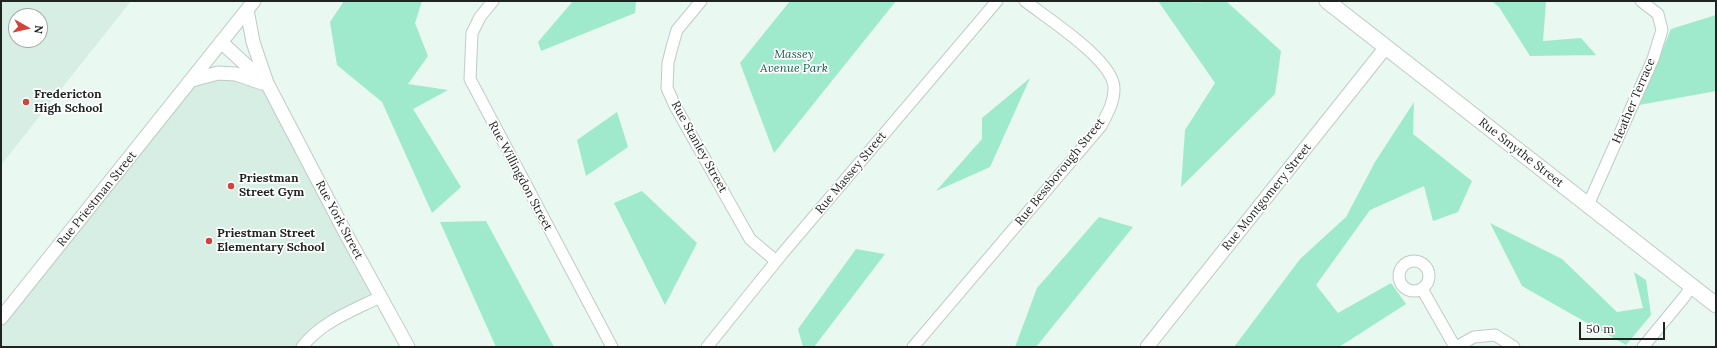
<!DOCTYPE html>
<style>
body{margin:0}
#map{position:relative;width:1717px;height:348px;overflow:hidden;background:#e9f8f1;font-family:Lora,serif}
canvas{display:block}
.frame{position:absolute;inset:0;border:2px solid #1f2422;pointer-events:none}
.north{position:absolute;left:8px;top:8px;width:40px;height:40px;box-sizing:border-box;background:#fff;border:1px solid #a5a7a7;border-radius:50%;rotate:98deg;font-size:11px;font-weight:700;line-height:16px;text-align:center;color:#1f2422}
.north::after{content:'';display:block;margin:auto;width:14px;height:18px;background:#d1433d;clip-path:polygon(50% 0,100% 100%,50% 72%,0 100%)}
.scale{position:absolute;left:1579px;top:322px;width:86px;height:18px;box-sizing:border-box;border:2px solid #1f2422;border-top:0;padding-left:5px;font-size:12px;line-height:14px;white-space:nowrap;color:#1f2422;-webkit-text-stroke:3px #fff;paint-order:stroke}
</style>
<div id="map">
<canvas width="1717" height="348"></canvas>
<div class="frame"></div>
<div class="north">N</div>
<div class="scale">50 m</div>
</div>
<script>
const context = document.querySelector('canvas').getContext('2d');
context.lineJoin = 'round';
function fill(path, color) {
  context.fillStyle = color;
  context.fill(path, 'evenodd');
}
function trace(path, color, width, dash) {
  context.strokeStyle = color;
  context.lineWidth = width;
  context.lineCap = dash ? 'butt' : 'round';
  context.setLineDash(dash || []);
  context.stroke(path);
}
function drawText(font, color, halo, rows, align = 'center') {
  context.font = font + ' Lora,serif';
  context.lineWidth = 3.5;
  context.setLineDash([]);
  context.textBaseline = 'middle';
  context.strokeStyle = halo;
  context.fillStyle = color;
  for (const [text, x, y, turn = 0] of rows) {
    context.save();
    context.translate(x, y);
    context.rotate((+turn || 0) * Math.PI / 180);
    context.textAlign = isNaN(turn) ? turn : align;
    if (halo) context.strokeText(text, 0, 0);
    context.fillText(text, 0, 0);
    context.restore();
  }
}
fill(new Path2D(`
 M1,1H131L1,165ZM16,16H40V40H16Z
 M218,73L268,85L380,297L302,347H1V318L192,80Z`), '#d6eee4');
fill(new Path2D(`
 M344,1H422L415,23L428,56L408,84L448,90L413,109L461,187L432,213L382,102L337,65L330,22Z
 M573,1H636L635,13L541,51L538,42Z
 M790,1H896L774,153L740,63Z
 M1158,1H1185C1190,4 1218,1 1226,1L1281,51L1275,94L1181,187L1185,130L1215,83Z
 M1492,1H1544L1546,2L1543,41L1581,38L1596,55L1530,56L1499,7Z
 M1716,15V91L1639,105L1671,29Z
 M1030,78L990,167L936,191L982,139V118Z
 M1414,102L1413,134L1472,181L1458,212L1433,221L1424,186L1370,210L1316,285L1338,313L1391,283L1406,304L1339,347H1234L1300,259L1346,217L1375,162Z
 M617,112L628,147L586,176L577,140Z
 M642,191L697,243L665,305L614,203Z
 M1099,217L1133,227L1036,347H1015L1037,288Z
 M486,221L554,347H496L440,222Z
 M1490,223L1562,259L1617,312L1643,308L1634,272L1646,280L1651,315L1626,345L1522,286Z
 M856,249L885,254L814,347H803L798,329Z`), '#9feacc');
const minor = new Path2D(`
 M493,1L480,17L472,33L470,79L612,347
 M701,1L677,30L672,47L668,63L667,88L675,106L750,239L776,261
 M1588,205L1653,59L1662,30L1658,14L1641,1
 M1399 276a15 15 0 1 1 30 0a15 15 0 1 1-30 0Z
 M1422,289L1455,347
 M302,347C321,322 352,311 380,297
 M707,347L782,254L997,1
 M913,347L1101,126C1107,114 1114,103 1114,89C1115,61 1047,18 1025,1
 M1456,347L1474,337L1495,335L1514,347
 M1643,347L1685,296L1691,286`);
const tertiary = new Path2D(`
 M247,10L253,42L267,83
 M221,42L268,85L346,234L408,347
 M192,80L218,73L236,74L262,83
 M1,318L254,1
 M1147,347L1386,47`);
const secondary = new Path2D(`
 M1327,1L1716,305`);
trace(minor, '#bdccc6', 13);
trace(tertiary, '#bdccc6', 15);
trace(secondary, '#bdccc6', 17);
trace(minor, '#fff', 11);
trace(tertiary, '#fff', 13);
trace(secondary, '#fff', 15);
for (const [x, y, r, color] of [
 [26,102,4,"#d1433d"],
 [231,186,4,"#d1433d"],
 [209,241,4,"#d1433d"]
]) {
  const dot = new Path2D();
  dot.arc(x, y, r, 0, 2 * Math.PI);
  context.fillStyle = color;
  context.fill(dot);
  trace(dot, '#fff', 1.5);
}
drawText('italic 12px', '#135e47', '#fff', [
 ["Massey",794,55],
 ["Avenue Park",794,69]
]);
drawText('bold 12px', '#1f2422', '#fff', [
 ["Fredericton",34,95],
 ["High School",34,109],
 ["Priestman",239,179],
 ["Street Gym",239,193],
 ["Priestman Street",217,234],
 ["Elementary School",217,248]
], 'left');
drawText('12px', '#1f2422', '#fff', [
 ["Heather Terrace",1634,101,-67],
 ["Rue Stanley Street",699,147,61],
 ["Rue Smythe Street",1521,153,38],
 ["Rue Bessborough Street",1060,172,-51],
 ["Rue Massey Street",851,173,-50],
 ["Rue Willingdon Street",520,176,62],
 ["Rue Montgomery Street",1267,197,-51],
 ["Rue Priestman Street",97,199,-51],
 ["Rue York Street",339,220,62]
]);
</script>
